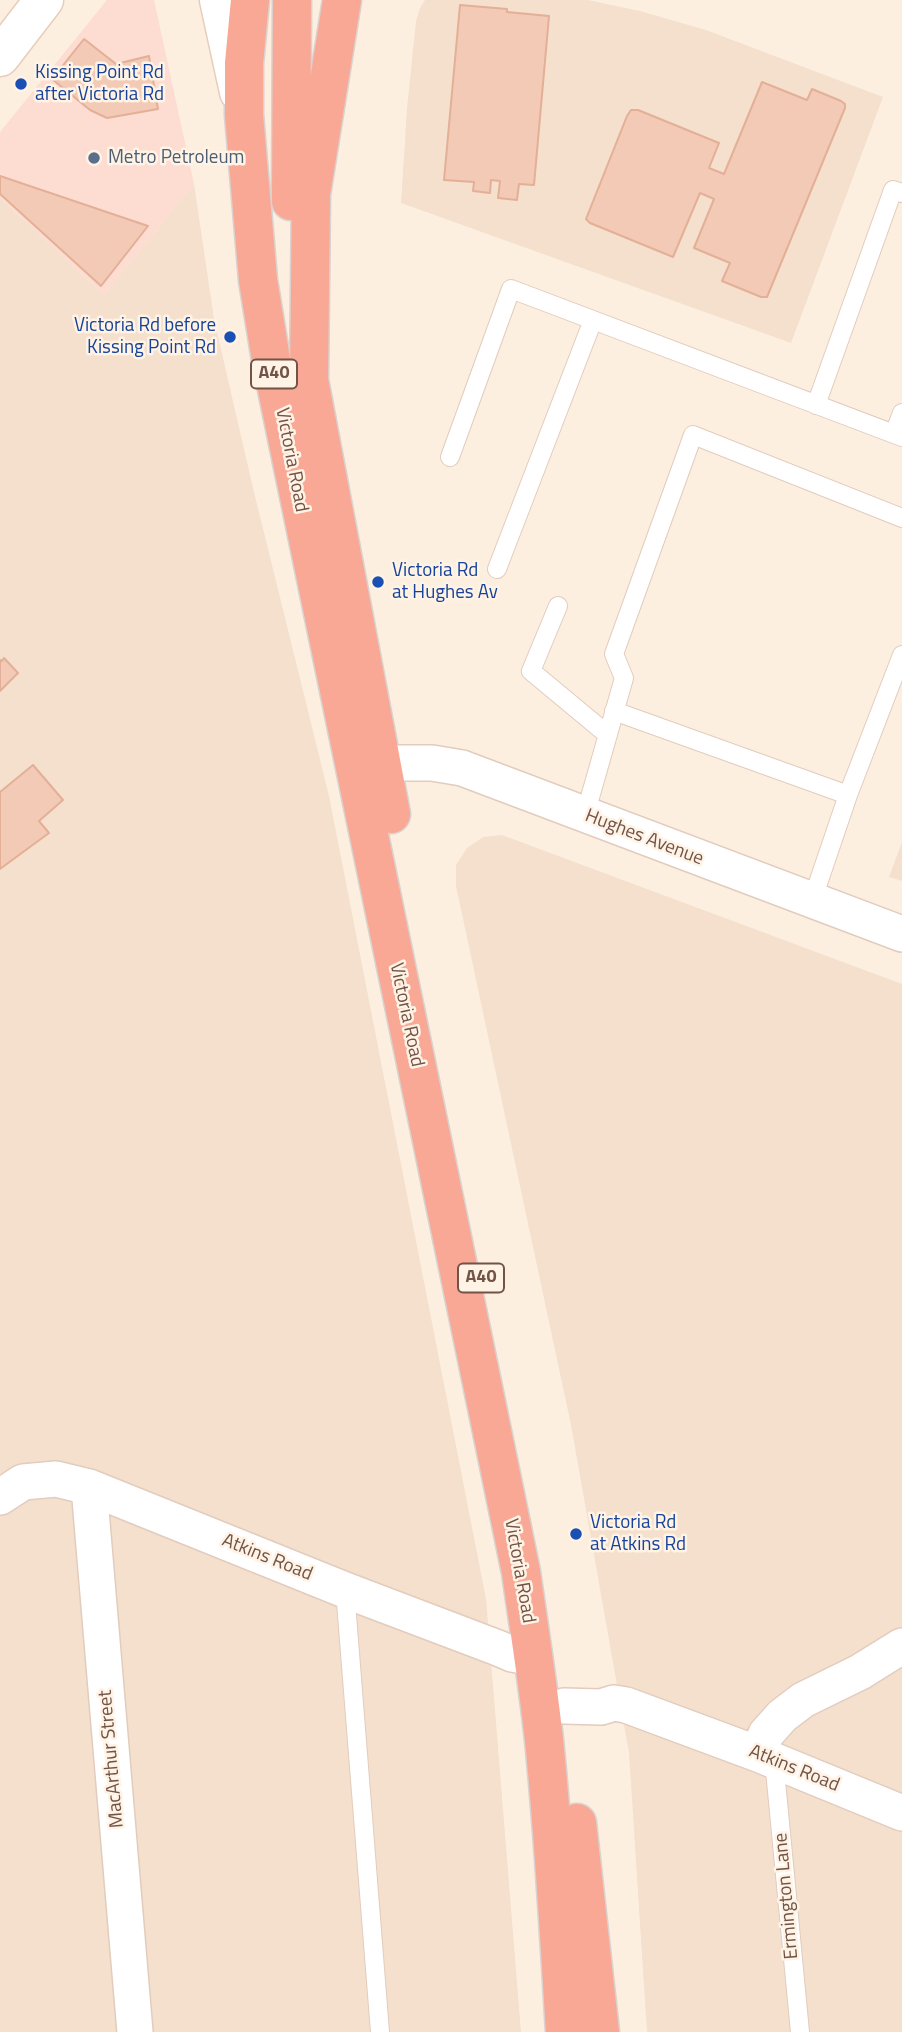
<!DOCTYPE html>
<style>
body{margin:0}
canvas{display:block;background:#fcefdf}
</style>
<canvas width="902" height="2032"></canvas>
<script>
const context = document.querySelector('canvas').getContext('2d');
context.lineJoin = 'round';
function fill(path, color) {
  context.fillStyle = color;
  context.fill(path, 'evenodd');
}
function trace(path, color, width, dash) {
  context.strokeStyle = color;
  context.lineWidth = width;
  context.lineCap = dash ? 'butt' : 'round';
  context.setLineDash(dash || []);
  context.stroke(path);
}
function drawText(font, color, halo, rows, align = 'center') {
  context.font = font + ' "Titillium Web",sans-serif';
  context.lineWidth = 5;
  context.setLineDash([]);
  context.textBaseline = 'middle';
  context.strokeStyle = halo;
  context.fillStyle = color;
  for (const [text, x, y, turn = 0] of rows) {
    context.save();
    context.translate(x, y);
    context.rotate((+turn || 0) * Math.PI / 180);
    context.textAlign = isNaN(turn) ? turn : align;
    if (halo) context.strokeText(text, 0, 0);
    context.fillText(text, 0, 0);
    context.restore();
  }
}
fill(new Path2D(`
 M425,0H588L640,11L706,30L883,97L791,343L401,203L407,108L416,21L420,8Z
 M194,184L214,319L253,488L329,796L486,1599L521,2032H0V198L104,295Z
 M502,835L902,984V2032H647L629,1753L571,1425L456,886V865L467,848L483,837Z
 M902,842V881L889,877Z`), '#f4e0cd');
fill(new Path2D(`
 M107,0H154L194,184L104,295L0,198V132Z`), '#fddcd2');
const building = new Path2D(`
 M460,5L507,9V12L549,16L534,185L519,184L517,200L498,198L500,181L491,180L490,193L473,191L474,182L444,180Z
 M84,39L116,64L149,56L158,109L107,118L90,110L52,79Z
 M762,82L807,100L812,89L841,101L845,104V108L767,297H761L722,281L730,263L694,248L714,199L700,193L673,257L590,223L586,219L627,116L631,110H638L719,143L709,168L724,174Z
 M0,176L148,226L101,286L0,194Z
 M4,658L18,673L0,691V660L2,661Z
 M33,765L63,800L39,821L49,833L0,869V792Z`);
fill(building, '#f2cab6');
trace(building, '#e4af97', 2);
const lane = new Path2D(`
 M816,405L893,190L902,193
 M894,434L902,413
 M450,457L511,289L902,437
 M497,569L593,320
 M558,606L531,671L608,735
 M614,711L848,795
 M585,815L624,678L614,654L693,435L902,518
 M812,901L848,795L902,655
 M345,1590L380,2032
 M774,1760L800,2032`);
const street = new Path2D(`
 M382,763H432L462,768L902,934
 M89,1487L135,2032
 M0,1497L23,1482L56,1479L89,1487L345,1590L498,1648L512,1654L534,1658
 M564,1706L601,1707L614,1703L626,1705L758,1754L902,1813
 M758,1754L766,1734L782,1716L803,1700L860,1672L902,1646`);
const secondary = new Path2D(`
 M219,0L239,92
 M0,57L44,0`);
const highway = new Path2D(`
 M250,0L244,63V115L258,280L271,360L521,1572C529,1628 538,1684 544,1740C554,1837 559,1935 565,2032
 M342,0L311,194L309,380L391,814
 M291,201L292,0
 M577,1823L600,2032`);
trace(lane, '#e2ccbe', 20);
trace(street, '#e2ccbe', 38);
trace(secondary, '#e7cdbb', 41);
trace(highway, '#dad2cf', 41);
trace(lane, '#fff', 18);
trace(street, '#fff', 35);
trace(secondary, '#fff', 38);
trace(highway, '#f8a894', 38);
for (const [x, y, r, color] of [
 [21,84,7,"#1a4fb4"],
 [94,158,7,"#5c6f8a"],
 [230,337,7,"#1a4fb4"],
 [378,582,7,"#1a4fb4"],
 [576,1534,7,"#1a4fb4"]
]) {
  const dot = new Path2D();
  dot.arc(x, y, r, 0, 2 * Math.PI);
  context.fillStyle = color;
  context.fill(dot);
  trace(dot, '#fff3e5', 2.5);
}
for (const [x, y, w] of [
 [274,374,46],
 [481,1278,46]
]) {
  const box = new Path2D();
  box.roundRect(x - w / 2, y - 14.5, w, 29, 5);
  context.fillStyle = '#fff3e5';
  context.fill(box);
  trace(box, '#725347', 2);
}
drawText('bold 18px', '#725347', null, [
 ["A40",274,374],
 ["A40",481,1278]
]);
drawText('19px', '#164399', '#fff3e5', [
 ["Kissing Point Rd",35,73],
 ["after Victoria Rd",35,95],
 ["Victoria Rd before",216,326,"right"],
 ["Kissing Point Rd",216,348,"right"],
 ["Victoria Rd",392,571],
 ["at Hughes Av",392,593],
 ["Victoria Rd",590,1523],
 ["at Atkins Rd",590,1545]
], 'left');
drawText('19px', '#4e5e75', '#fff3e5', [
 ["Metro Petroleum",108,158]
], 'left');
drawText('19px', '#725347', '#fff3e5', [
 ["Victoria Road",291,460,79],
 ["Hughes Avenue",644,838,21],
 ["Victoria Road",406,1015,78],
 ["Atkins Road",267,1558,22],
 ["Victoria Road",519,1571,80],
 ["MacArthur Street",112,1759,-95],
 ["Atkins Road",794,1769,22],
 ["Ermington Lane",787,1896,-95]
]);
</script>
